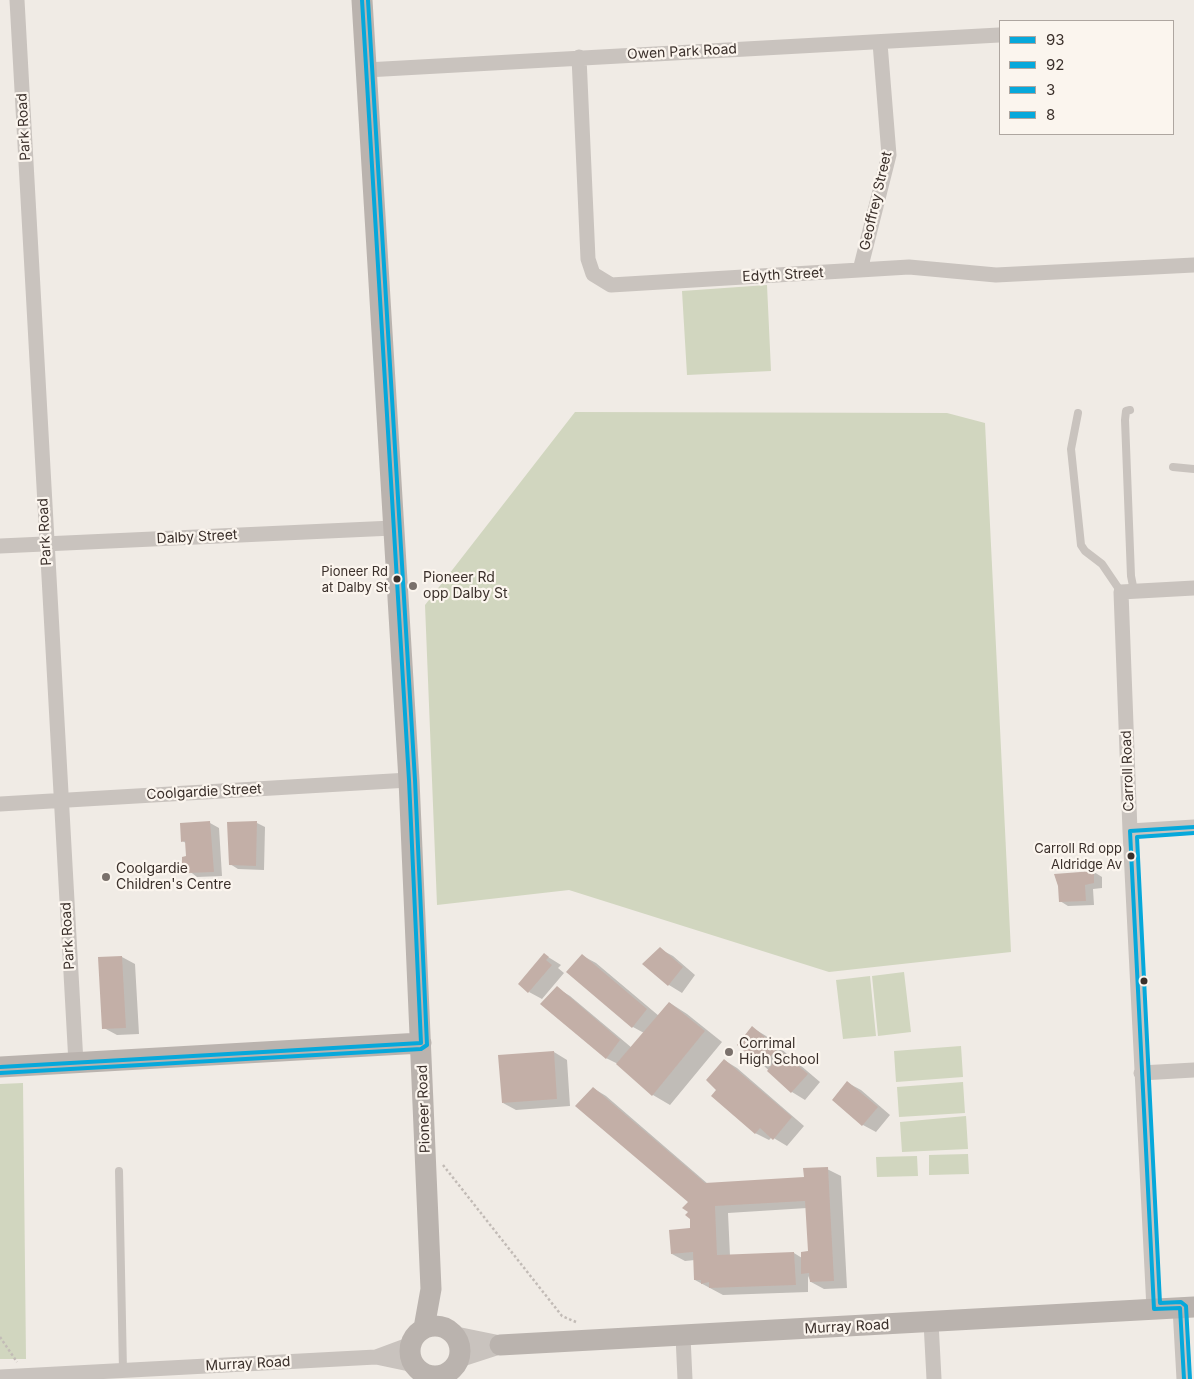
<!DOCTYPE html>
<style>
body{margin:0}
#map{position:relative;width:1194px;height:1379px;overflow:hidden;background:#f0ebe5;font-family:Inter,sans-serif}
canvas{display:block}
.legend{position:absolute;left:999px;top:20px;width:175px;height:115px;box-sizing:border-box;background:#fbf5ee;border:1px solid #aea6a0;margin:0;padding:6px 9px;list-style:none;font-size:15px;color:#3b302b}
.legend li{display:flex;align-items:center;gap:10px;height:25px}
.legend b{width:25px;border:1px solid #aea6a0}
</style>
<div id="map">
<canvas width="1194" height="1379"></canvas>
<ul class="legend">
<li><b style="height:6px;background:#06a8db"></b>93</li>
<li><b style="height:6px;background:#06a8db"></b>92</li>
<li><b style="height:6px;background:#06a8db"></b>3</li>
<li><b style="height:6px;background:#06a8db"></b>8</li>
</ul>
</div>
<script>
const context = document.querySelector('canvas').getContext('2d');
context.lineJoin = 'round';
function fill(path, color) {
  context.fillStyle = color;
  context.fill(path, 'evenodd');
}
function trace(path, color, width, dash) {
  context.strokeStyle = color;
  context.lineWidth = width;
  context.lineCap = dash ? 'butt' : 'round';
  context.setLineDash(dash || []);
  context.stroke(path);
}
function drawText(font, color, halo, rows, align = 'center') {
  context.font = font + ' Inter,sans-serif';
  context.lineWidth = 4.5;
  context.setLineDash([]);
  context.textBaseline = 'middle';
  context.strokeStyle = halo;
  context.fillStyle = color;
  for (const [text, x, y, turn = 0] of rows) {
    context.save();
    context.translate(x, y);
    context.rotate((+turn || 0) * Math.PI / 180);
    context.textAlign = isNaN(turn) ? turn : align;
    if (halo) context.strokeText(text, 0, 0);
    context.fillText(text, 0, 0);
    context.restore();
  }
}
fill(new Path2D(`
 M767,285L771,371L687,375L682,291Z
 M575,412L947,413L985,423L1011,952L829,972L569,890L437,905L425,605Z
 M904,972L911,1032L878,1036L872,976Z
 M870,976L876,1036L843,1039L836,980Z
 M961,1046L963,1077L896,1082L894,1051Z
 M963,1082L965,1113L899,1117L897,1087Z
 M23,1083L26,1359H0V1084Z
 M966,1116L968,1149L902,1152L900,1122Z
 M968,1154L969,1174L929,1175V1155Z
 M917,1156L918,1176L877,1177L876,1157Z`), '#d1d6bf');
fill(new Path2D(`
 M210,823L219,828L222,876L197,877L184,867L188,857L186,843L182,841Z
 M257,823L265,827L264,870L238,869L230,864Z
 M1094,872L1102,877V888L1093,889L1094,905L1068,906L1060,901L1059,885Z
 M660,949L673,956L695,975L682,993L669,985L644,964Z
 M545,955L561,965L558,968L564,973L542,999L529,992Z
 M583,956L596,963L659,1016L670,1003L687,1014L722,1042L670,1105L653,1095L618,1064L606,1058L557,988L570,996L632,1048L644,1033L633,1027L568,972Z
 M122,957L135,964L139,1034L117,1035L104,1028L100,958Z
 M753,1028L766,1036L820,1082L805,1100L792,1092L763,1065Z
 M554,1052L567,1060L570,1106L516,1110L503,1103Z
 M724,1060L737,1068L804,1126L787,1146L772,1137L769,1140L755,1133L718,1090Z
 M848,1083L861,1090L890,1115L876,1132L863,1125Z
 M593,1088L606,1096L708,1184L805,1179L827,1169L841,1176L847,1288L824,1289L811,1282L808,1276V1292L723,1295L695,1280V1260L685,1261L672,1254L692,1229L690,1201ZM807,1208L809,1252L802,1258L794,1253L730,1256L728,1213Z`), '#0003');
fill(new Path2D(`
 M210,821L214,872L187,873L186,868H182V857L186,856L185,841L181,842L180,823Z
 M257,821L256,866L229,865L227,822Z
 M1094,871V883L1085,885L1086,901L1059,902L1058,886L1054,874Z
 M660,947L683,967L668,986L642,964Z
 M544,953L549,957L546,960L552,965L528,993L518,984Z
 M582,954L647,1009L632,1028L566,972Z
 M122,956L126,1028L102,1029L98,957Z
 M557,986L620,1040L606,1059L540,1004Z
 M669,1002L705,1031L652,1096L616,1064Z
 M752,1026L778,1048L762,1066L737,1045Z
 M554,1051L557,1099L502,1103L498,1055Z
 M782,1052L808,1074L791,1093L767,1071Z
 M724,1059L792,1117L773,1140L760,1128L755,1134L711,1096L716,1090L706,1080Z
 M847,1081L878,1107L862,1126L832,1100Z
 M593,1087L705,1183L804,1177L803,1168L828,1167L834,1281L810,1282L809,1273L801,1274V1252L808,1251L805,1201L715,1206L717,1255L794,1252L796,1285L709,1288V1282L701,1284V1280H694L693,1252L671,1254L669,1230L690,1228V1219L685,1215L688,1212L682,1208L688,1202L575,1106Z`), '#c3afa7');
trace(new Path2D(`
 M443,1165L562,1316L576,1322
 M0,1337L17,1362`), '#c2bbb6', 2.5, [2.5, 2.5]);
trace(new Path2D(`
 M1130,410L1126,411L1125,420L1131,576L1134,591
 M1078,413L1071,449L1081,545L1085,551L1102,564L1121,592
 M1173,467L1194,469
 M119,1171L123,1371`), '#c9c3be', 8);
trace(new Path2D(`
 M17,0L76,1063
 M579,57L588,259L593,274L611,285L909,267L996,275L1194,265
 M366,70L999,35
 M860,270L889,155L880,43
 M0,546L393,528
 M0,804L409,780
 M1130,831L1194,827
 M1141,1073L1194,1070
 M1180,1308L1184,1379
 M1154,1309L1130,831L1121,592L1194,588
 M931,1322L934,1379
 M683,1336L685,1379
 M376,1357L411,1344
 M0,1377L376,1357L414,1365`), '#c9c3be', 15);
trace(new Path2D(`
 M456,1336L500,1345
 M459,1358L499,1345`), '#c9c3be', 19);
trace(new Path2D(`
 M362,0L409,780L431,1289L424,1328
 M0,1067L421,1043
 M410 1351a25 25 0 1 1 50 0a25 25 0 1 1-50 0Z
 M500,1345L1194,1307`), '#bab3ae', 21);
trace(new Path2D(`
 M362,0L409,780L421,1043
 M0,1067L421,1043`), '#06a8db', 4);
trace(new Path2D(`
 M0,1073L421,1049L427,1045L415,780L368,0`), '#06a8db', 4);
trace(new Path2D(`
 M1184,1379L1180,1308L1154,1309L1130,831L1194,827`), '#06a8db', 4);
trace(new Path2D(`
 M1190,1379L1186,1306L1181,1302L1160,1303L1137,837L1194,833`), '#06a8db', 4);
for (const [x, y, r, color] of [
 [397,579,4.5,"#3b302b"],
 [413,586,5,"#7a716c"],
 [1131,856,4.5,"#3b302b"],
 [106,877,5,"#7a716c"],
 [1144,981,4.5,"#3b302b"],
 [729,1052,5,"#7a716c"]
]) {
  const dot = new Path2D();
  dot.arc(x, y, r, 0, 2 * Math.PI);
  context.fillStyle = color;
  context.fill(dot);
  trace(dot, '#fbf5ee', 2);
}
drawText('13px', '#3b302b', '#fbf5ee', [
 ["Pioneer Rd",388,572],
 ["at Dalby St",388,588],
 ["Carroll Rd opp",1122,849],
 ["Aldridge Av",1122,865]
], 'right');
drawText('14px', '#3b302b', '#fbf5ee', [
 ["Owen Park Road",682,52,-3],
 ["Park Road",24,127,-93],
 ["Geoffrey Street",876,201,-77],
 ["Edyth Street",783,275,-3],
 ["Park Road",45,532,-93],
 ["Dalby Street",197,537,-3],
 ["Carroll Road",1128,771,-92],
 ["Coolgardie Street",204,792,-3],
 ["Park Road",68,936,-93],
 ["Pioneer Road",424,1109,-92],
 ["Murray Road",847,1327,-3],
 ["Murray Road",248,1364,-3]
]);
drawText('14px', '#3b302b', '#fbf5ee', [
 ["Pioneer Rd",423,578],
 ["opp Dalby St",423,594],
 ["Coolgardie",116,869],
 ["Children's Centre",116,885],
 ["Corrimal",739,1044],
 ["High School",739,1060]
], 'left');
</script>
